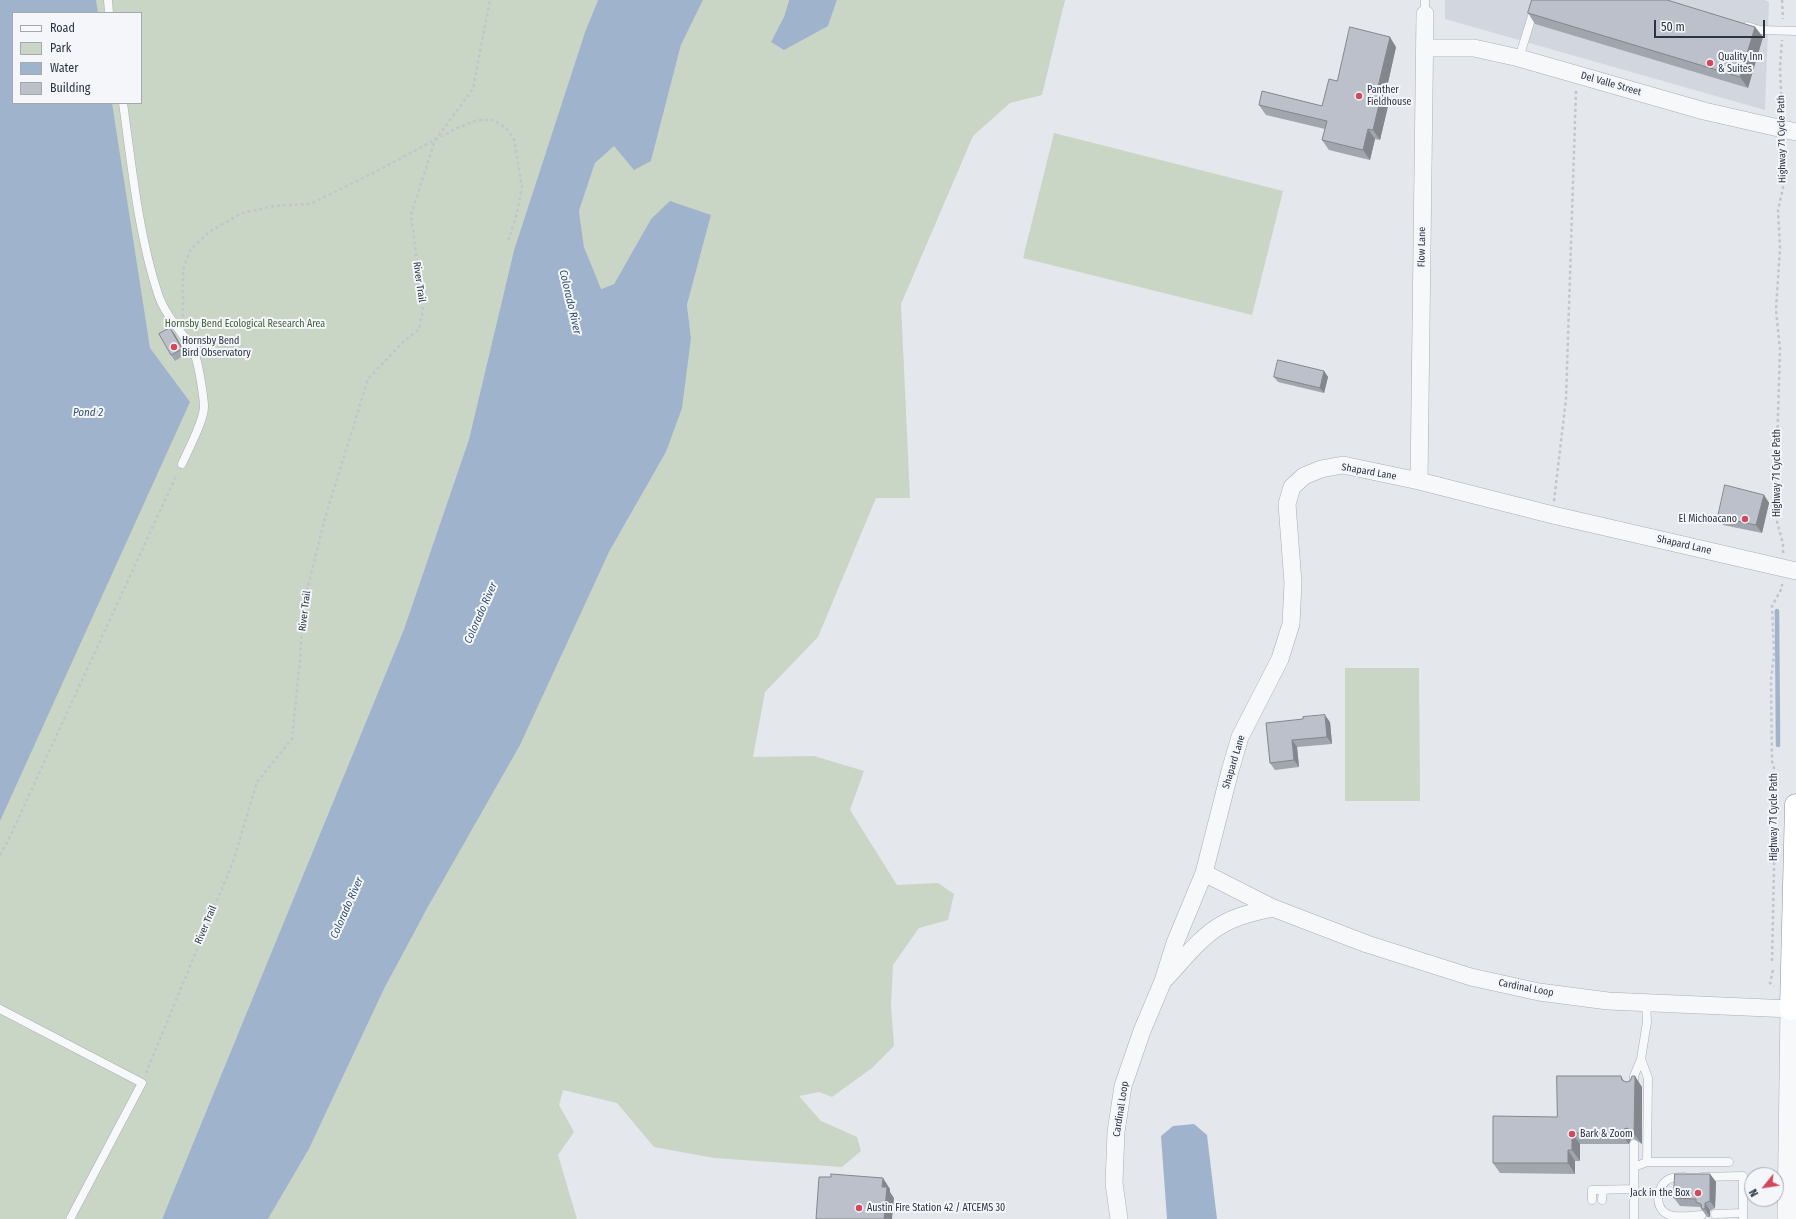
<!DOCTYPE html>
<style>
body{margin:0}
#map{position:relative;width:1796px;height:1219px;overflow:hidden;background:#e4e7ec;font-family:"Fira Sans Condensed",sans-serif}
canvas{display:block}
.legend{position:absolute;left:12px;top:12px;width:130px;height:92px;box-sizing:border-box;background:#f4f6f9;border:1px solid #a4a8b1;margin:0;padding:5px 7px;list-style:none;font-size:12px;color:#2b3445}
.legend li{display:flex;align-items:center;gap:8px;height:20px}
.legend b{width:20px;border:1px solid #a4a8b1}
.north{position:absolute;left:1744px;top:1167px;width:40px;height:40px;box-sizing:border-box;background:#f4f6f9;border:1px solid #a4a8b1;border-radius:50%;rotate:240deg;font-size:11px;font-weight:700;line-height:16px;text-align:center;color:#2b3445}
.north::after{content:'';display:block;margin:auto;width:14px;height:18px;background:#d1495b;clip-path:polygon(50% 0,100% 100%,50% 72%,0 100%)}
.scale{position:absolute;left:1654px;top:20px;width:111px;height:18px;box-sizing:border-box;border:2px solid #2b3445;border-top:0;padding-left:5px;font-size:12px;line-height:14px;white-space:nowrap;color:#2b3445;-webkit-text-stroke:3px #f4f6f9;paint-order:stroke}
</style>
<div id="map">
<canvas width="1796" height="1219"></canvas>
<ul class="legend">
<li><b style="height:5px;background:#f7f8fa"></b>Road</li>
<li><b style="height:11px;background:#c9d6c5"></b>Park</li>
<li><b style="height:11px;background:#9fb4cc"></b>Water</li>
<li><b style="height:11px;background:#bbc0ca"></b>Building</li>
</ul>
<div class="north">N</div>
<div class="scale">50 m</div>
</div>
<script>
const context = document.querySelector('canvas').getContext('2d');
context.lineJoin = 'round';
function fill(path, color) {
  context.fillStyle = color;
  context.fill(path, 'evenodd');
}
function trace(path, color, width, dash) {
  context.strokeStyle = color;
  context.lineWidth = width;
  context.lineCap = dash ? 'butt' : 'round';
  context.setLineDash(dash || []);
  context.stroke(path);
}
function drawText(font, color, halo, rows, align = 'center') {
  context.font = font + ' "Fira Sans Condensed",sans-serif';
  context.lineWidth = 4;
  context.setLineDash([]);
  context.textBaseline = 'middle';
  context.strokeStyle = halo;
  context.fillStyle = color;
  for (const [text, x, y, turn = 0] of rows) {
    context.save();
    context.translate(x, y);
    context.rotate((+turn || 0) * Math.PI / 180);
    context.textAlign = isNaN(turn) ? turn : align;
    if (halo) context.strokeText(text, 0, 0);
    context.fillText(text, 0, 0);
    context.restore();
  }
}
fill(new Path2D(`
 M1445,0H1764L1769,2L1765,110L1445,19Z`), '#d2d6de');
fill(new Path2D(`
 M0,0H598L585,32L514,250L469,439L404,629L162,1219H0ZM13,13H141V103H13Z
 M703,0H789L784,17L828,26L837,0H1065L1042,95L1010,103L973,136L901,304L910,498H876L818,637L765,692L753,757L814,756L864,771L850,810L897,885L938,883L954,894L948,920L919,928L893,965L891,1005L894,1046L872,1068L832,1097L819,1092L799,1096L821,1121L857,1137L861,1151L842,1167L714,1158L654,1147L617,1103L563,1090L559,1105L574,1132L558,1155L577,1219H268L309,1149L384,989L429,905L609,552L666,452L691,338L687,305L711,215L651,219L614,284L600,289L584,247L579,211L595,163L614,145L651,161L681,45Z
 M1054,133L1283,191L1252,315L1023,258Z
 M1345,668H1419L1420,801H1345Z`), '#c9d6c5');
fill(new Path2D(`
 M0,0H96L98,13H13V103H112L150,348L190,402L0,821Z
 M598,0H703L681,45L651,161L634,170L614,146L595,163L579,211L584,247L601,289L614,284L651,219L670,201L711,215L687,305L691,338L682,408L666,452L609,552L520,745L429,905L384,989L309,1149L268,1219H162L404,629L469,439L514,250L585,32Z
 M789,0H837L828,26L784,50L771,42L784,17Z
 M1194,1124L1207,1135L1217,1219H1167L1161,1136L1173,1126Z`), '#9fb4cc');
trace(new Path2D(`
 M1777,611L1778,745`), '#9fb4cc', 4.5);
const service = new Path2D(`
 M108,0L109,13
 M1425,14V0
 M1747,26L1760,30L1796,31
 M1519,58L1537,0
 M123,103C132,167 138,233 158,294C165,315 181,331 192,348C198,357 203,393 204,405C205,419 188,450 182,464
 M1646,1003L1647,1022L1641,1059L1648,1078L1647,1162
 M0,1009L142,1083L70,1219
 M1634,1086V1076L1641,1059
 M1634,1144V1167
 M1684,1177C1679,1177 1674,1177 1669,1179C1656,1186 1654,1207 1667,1214C1677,1219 1692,1215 1702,1215
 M1702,1177L1743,1176V1219
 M1592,1200V1190L1634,1189
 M1602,1200L1603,1190
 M1715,1214L1743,1213
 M1634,1219V1167L1647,1162H1729`);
const minor = new Path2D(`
 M1425,48H1474L1519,58L1704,111L1796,132
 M1419,481L1425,14
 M1204,873L1273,908L1367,944L1471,977L1539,992L1608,1001L1791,1009
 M1166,978C1183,960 1201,936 1223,924C1238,915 1256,912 1273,908
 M1119,1219L1114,1183L1116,1132L1123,1086L1142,1031L1163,981L1175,943L1204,873L1230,771L1240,737L1280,659L1291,624L1293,583L1287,504L1292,487L1304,476L1321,469L1343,465L1419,481L1553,515L1796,571`);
const tertiary = new Path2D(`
 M1788,1219L1791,1009`);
const trunk = new Path2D(`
 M1791,1009L1796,805`);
trace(service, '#a9aeb7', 9);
trace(minor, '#a9aeb7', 18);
trace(tertiary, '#a9aeb7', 22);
trace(trunk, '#8b94a3', 23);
trace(new Path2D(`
 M1782,0L1783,19
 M1782,113L1780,68L1782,40
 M1781,144L1783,188L1778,210L1780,248L1776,310L1780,349L1775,514L1783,544V553
 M183,317V269L191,249L209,232L242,213L273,206L310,204L377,171L457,128L478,120H493L506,128L514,139L522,187L518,209L508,242
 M1554,501L1566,399L1576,90
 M0,855L7,843L177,474
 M1772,961L1776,776L1772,761L1771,680L1774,655L1772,606L1782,588V584
 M1773,970L1770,983L1774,986
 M146,1073L233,862L257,782L292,739L300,660L304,602L325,518L368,379L402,343L419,329L423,310L411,215L435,140L473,89L490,0`), '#c2c5cb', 2.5, [3, 3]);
trace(service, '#f7f8fa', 8);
trace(minor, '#f7f8fa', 17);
trace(tertiary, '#f7f8fa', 21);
trace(trunk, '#fff', 22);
fill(new Path2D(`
 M1528,13L1755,27L1763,37L1748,88L1535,24Z
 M1396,47L1385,96L1389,102L1380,140L1375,139L1370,160L1329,150L1322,140L1325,129L1266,115L1259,105L1322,106Z
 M174,333L186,354L175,361L171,355Z
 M1324,371L1328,377L1324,393L1278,382L1274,377Z
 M1764,495L1769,503L1762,533L1723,525L1718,517Z
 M1330,722L1332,744L1297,747L1299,767L1275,770L1270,763L1266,723Z
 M1621,1076L1624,1081L1626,1082L1642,1087V1144L1634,1139H1631L1629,1144H1580V1161H1575V1174L1500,1173L1493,1163L1557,1117Z
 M1710,1174L1716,1182L1715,1208L1710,1211V1217H1707L1700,1207L1680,1206L1674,1198Z`), '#a1a5ae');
fill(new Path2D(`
 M1755,27L1763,37L1748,88L1740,77Z
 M1390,37L1396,47L1385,96L1389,102L1380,140L1373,130L1377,91Z
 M1368,129L1375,139L1370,160L1363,150Z
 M170,328L174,333L186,354L182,349Z
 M1324,371L1328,377L1324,393L1320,388Z
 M1764,495L1769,503L1762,533L1756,525Z
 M1325,715L1330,722L1332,744L1327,737Z
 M1292,740L1297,747L1299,767L1294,760Z
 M1635,1076L1642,1087V1144L1634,1134Z
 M1624,1129L1631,1139L1629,1144L1621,1133Z
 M1572,1133L1580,1144V1161L1572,1150Z
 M1568,1150L1575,1161V1174L1568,1163Z
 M1710,1174L1716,1182L1715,1208L1710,1201Z
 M883,1178L890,1189V1192L894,1198L892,1219H884L882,1187Z
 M1705,1203L1710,1211V1217L1705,1209Z`), '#83868d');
const building = new Path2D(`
 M1532,0H1667L1755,27L1740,77L1528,13Z
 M1350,27L1390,37L1377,91L1382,92L1373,130L1368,129L1363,150L1322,140L1327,121L1259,105L1262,91L1322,106L1329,79L1337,81Z
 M170,328L182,349L171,355L159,334Z
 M1278,360L1324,371L1320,388L1274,377Z
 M1725,485L1764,495L1756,525L1718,517Z
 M1325,715L1327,737L1292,740L1294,760L1270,763L1266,723L1303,719V717Z
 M1557,1076H1621L1622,1080L1626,1082L1630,1081L1632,1076H1635L1634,1134L1627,1128L1624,1129L1621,1133H1572V1150H1568V1163H1493V1116L1557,1117Z
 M831,1174L883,1178L882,1187H887L884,1219H816L819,1177H831Z
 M1675,1174H1710V1201L1705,1203V1209H1702L1701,1204L1696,1202V1199L1674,1198Z`);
fill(building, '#bbc0ca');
trace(building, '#83868d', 1);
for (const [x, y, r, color] of [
 [1710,63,4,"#d1495b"],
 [1359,96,4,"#d1495b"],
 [174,347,4,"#d1495b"],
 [1745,519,4,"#d1495b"],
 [1572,1134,4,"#d1495b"],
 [1698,1193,4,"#d1495b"],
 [859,1208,4,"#d1495b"]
]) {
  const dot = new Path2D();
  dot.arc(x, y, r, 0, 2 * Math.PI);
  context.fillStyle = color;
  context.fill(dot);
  trace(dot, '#f4f6f9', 1.5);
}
drawText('10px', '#2b3445', '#f4f6f9', [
 ["Quality Inn",1718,57],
 ["& Suites",1718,69],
 ["Panther",1367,90],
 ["Fieldhouse",1367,102],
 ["Hornsby Bend",182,341],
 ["Bird Observatory",182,353],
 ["El Michoacano",1737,519,"right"],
 ["Bark & Zoom",1580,1134],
 ["Jack in the Box",1690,1193,"right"],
 ["Austin Fire Station 42 / ATCEMS 30",867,1208]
], 'left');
drawText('10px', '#2b3445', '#f4f6f9', [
 ["Del Valle Street",1611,84,16],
 ["Highway 71 Cycle Path",1782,139,-91],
 ["Flow Lane",1422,247,-89],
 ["River Trail",419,282,82],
 ["Shapard Lane",1369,472,10],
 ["Highway 71 Cycle Path",1777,473,-90],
 ["Shapard Lane",1684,545,13],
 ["River Trail",305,611,-83],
 ["Shapard Lane",1234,762,-73],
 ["Highway 71 Cycle Path",1774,817,-90],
 ["River Trail",206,925,-67],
 ["Cardinal Loop",1526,988,11],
 ["Cardinal Loop",1121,1109,-81]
]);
drawText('10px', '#3f6138', '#f4f6f9', [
 ["Hornsby Bend Ecological Research Area",245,324]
]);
drawText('italic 11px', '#34527a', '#f4f6f9', [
 ["Colorado River",570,302,77],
 ["Pond 2",88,413],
 ["Colorado River",481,613,-66],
 ["Colorado River",347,908,-66]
]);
</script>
